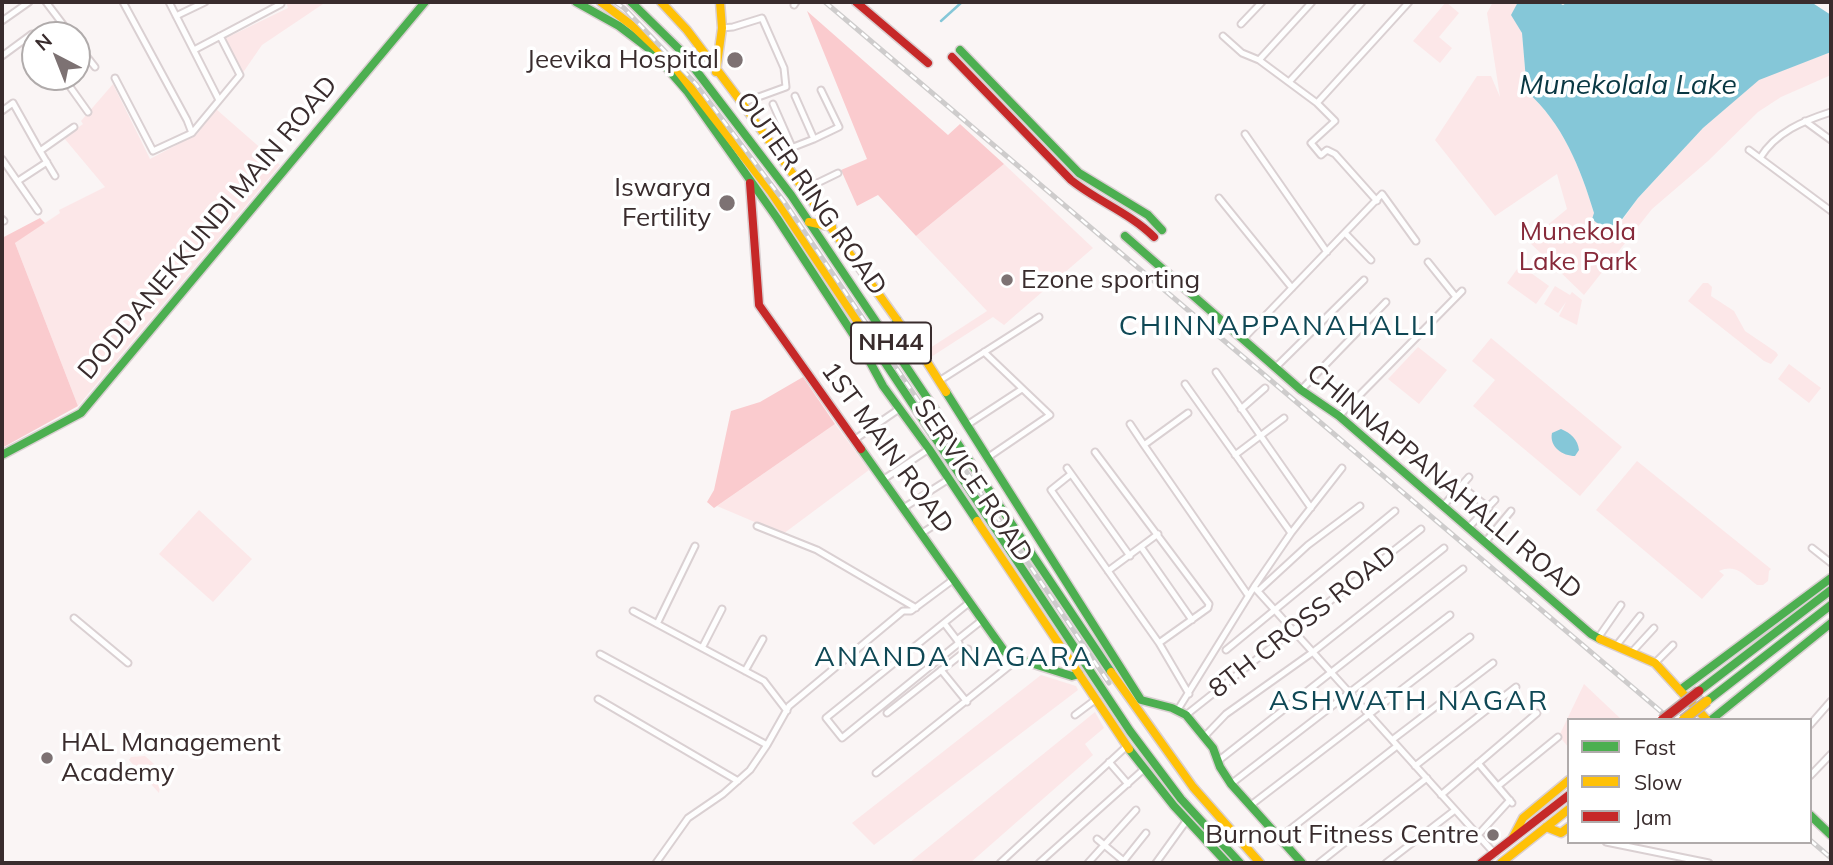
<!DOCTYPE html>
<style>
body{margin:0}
#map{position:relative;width:1833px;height:865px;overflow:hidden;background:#faf5f5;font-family:Mulish,sans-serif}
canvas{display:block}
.frame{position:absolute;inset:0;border:4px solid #392c2d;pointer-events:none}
.legend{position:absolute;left:1567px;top:718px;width:245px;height:126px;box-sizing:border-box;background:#fff;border:2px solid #b0abab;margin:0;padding:9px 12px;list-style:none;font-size:21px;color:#392c2d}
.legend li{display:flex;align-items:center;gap:14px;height:35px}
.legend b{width:35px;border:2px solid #b0abab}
.north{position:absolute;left:21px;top:21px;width:70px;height:70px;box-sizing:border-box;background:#fff;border:2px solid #b0abab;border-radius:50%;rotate:318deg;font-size:19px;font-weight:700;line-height:28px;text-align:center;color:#392c2d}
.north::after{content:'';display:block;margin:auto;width:24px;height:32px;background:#7d7273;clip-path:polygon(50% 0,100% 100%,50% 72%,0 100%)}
</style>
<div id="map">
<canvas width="1833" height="865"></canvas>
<div class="frame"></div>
<ul class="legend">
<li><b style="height:9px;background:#4caf50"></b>Fast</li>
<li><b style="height:9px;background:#ffc107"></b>Slow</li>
<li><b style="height:9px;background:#c62828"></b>Jam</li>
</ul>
<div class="north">N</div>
</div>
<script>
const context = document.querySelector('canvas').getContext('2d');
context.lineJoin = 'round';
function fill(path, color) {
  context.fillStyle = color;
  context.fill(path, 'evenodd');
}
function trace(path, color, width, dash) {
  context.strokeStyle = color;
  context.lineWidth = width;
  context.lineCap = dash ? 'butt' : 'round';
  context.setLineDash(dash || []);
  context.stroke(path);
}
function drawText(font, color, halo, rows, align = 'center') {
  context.font = font + ' Mulish,sans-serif';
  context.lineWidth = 7;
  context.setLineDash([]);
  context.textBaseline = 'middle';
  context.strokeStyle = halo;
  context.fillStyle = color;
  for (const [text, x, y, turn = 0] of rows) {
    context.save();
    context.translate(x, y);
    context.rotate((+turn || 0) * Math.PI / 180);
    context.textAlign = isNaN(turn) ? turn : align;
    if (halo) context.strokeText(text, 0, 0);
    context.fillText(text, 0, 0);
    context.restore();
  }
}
fill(new Path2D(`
 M286,2H326L262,45L242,74L224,39L288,8Z
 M1446,2L1459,13L1439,37L1452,48L1440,63L1413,41Z
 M1493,2H1518L1512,15L1522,33L1527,92C1562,122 1581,169 1594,213L1621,222L1638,198L1703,128L1759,79L1831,52V75L1781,97L1758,112L1708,161L1652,209L1584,295L1528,241L1567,209L1557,174L1495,216L1435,140L1477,76H1491L1500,97L1487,13Z
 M113,84L150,159L197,134L216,109L280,165L78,406L15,243L60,213L59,210L105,187L64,138L83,124L81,121Z
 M1004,164L1093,248L1004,325L993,317L931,357L927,350L987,311L916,236Z
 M1520,265L1549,286L1536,304L1507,283Z
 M1703,283H1708L1712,287L1711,296L1734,311L1745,331L1776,352L1778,355L1771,364L1764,361L1688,301Z
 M1555,286L1570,295L1572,292L1582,300L1577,325L1559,316L1566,302L1558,313L1544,304Z
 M1491,338L1622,447L1580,496L1473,406L1495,380L1472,361Z
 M1418,347L1447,370L1419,404L1388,379Z
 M1789,364L1821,388L1809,403L1778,379Z
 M835,424L869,470L783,534L717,506Z
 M1637,461L1771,569L1769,571L1768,581L1763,585H1757C1744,575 1736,563 1719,571L1724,575L1702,599L1596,510Z
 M199,510L252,559L213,602L159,554Z
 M1041,675L1076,686L1078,690L874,845L852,823Z
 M1584,684L1622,720H1569V748L1559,736Z
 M1095,712L1104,728L1085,744L1093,755L970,863H909Z
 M145,756L162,771L159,793L129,760L131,757Z`), '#fce7e8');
fill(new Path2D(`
 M807,11L948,135L960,124L1004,164L916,236L878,195L857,206L841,170L867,159Z
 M40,218L45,223L15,243L78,406L2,448V238Z
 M803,377L835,424L714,508L707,502L714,490L731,411L760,402Z`), '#facbce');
fill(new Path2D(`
 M1518,2H1557L1563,5L1568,2H1811L1831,15V52L1759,80L1703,128L1638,198L1620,222H1616L1610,229L1602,227L1592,219L1594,213C1581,169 1562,122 1527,92L1522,33L1511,15Z
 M1561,429C1571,433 1578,440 1579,450L1575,456C1563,456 1549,447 1552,433Z`), '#85c7d8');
trace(new Path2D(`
 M941,21L962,2`), '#85c7d8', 2.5);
const street = new Path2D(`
 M46,2L71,35
 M123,2L187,120L192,133
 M169,2L219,100
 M794,5L796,2
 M176,16L205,2
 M2,21L29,2
 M1241,24L1262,2
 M722,28L733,27L762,18L784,68L786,87L742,103
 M1223,36L1242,53L1259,60L1317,103L1335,121L1311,143L1321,155L1327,150L1335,154L1377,201
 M77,44L95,67
 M194,50L281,4L280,2
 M2,56L32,34L35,38
 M1259,60L1312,2
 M63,77L88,112
 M115,78L153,151L192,133L240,75L220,36
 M1289,82L1362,2
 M1317,103L1409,2
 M773,104L792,147
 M2,111L13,103L40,151L74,127
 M1805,121L1831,140
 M1245,134L1327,252
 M814,139L839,127L821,90
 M1749,150L1831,211
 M40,151L55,176
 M778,153L814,139L795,96
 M1760,158C1776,132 1803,121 1831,112
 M2,159L38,211
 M18,181L47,162
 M805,189L838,173
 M1219,198L1292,288
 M2,219L4,221
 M1345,233L1371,260
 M1428,262L1456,297
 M1243,339L1382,194L1416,241
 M984,352L1050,415L987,458
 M1276,367L1364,280
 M1216,372L1311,508
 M939,381L1039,317
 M1185,384L1291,533
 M1301,390L1386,302
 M1241,409L1265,388
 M1188,413L1144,445L1248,595
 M1339,416L1462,291
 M1130,424L1144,445
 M967,425L1022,389
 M854,440L899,409
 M1095,452L1209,604L1208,608L1159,643
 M1235,455L1284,418
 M1067,468L1130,556
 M1071,474L1051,490L1159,643L1189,694
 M884,479L929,449
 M1461,486L1489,508
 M1443,506L1469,477
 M905,507L949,479
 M757,526L817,550L916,608
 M1468,528L1495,500
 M922,533L947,517
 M1486,541L1511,511
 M1141,547L1192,620
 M1812,548L1831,563
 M1108,571L1158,534
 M1254,587L1495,854
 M1258,591L1308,545L1360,506
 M970,602L826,718L842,738L949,651L959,643L957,640L981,621
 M633,611L764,681L787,711
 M74,618L128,663
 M944,623L957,640
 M657,624L695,546
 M1598,638L1621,605
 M1616,646L1640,616
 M702,648L722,609
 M1226,650L1395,511
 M1631,653L1654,628
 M600,654L767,745
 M1655,663L1673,645
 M941,670L967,702
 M745,671L763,639
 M598,699L738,781
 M1177,711L1254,587L1291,533L1342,468
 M887,713L968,649
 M1075,715L1095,700
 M1186,715L1421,529
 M1810,725L1831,701
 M1204,737L1226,714L1313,652L1444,548
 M1392,740L1493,663
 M1218,761L1463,569
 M1109,762L1128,784
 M1478,763L1512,803
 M1415,766L1516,687
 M876,773L1018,659
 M1810,776L1831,754
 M1231,784L1450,615
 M1498,786L1558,737
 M1441,795L1537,713
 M1251,805L1470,637
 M1478,835L1510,800
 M1279,838L1397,746
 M1097,839L1126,863
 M1606,842L1709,863
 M656,863L688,818L723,794L750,770L767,745L789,706L903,611H911L954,579
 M1000,863L1127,746
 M1039,863L1144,769
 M1088,863L1136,810
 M1122,863L1146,833
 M1156,863L1187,820
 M1319,863L1427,778
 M1386,863L1455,810`);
const fast = new Path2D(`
 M576,2L619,26L652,51L687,91L777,218L864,351L883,386L929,449L977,521
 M631,2L682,52L791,195L1111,672
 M960,50L1079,173L1148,215L1162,230
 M1125,236L1301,390L1339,416L1591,634L1600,639
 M889,341L897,320
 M874,346L1130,731L1181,799L1240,863
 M946,392L1141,700L1172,708L1186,715L1213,748L1220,767L1231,784L1302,863
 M861,449L1005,652L1018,659L1072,676L1079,674
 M2,455L81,413L425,2
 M1680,690L1831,578
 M1699,691L1831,590
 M1707,701L1831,605
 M1711,720L1831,623
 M1129,749L1174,806L1227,863
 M1810,815L1831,835`);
const slow = new Path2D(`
 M601,2L634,27L671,62L771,192L874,346
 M661,2L687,30L742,103L925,359L946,392
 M716,72L722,28L720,2
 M809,222L832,227
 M977,521L1129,749
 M1600,639L1655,663L1707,720
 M1111,672L1193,787L1260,863
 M1546,827L1561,833L1569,827
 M1513,837L1523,818L1569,780
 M1501,863L1569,809`);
const jam = new Path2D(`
 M856,2L928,63
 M952,57L1071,180C1097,201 1130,213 1154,237
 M750,183L759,305L861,449
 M1481,863L1569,795`);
trace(street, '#dad0d2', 9);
trace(fast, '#dad0d2', 11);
trace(slow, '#dad0d2', 11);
trace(jam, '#dad0d2', 11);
trace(street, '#fefefe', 5);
trace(fast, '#4caf50', 8);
trace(slow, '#ffc107', 8);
trace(jam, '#c62828', 8);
const rail = new Path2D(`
 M615,2L624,8L696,84L785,203L1109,683
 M825,2L1671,720
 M1810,840L1831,858`);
trace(rail, '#cecccc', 5);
trace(rail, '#fff', 2.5, [8]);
const slowBridge = new Path2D(`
 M1683,720L1707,701`);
const jamBridge = new Path2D(`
 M1662,720L1699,691`);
trace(slowBridge, '#c1b0b1', 12, []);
trace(jamBridge, '#c1b0b1', 12, []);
trace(slowBridge, '#ffc107', 9);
trace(jamBridge, '#c62828', 9);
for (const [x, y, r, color] of [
 [735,60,9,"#7d7273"],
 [727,203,9,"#7d7273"],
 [1007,280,7,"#7d7273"],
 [47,758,7,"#7d7273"],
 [1493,835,7,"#7d7273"]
]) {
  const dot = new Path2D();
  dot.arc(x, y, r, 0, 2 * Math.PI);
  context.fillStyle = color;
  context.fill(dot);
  trace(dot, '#fff', 2.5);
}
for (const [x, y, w] of [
 [891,343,80]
]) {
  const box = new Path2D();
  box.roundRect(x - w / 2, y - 20.5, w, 41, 5);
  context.fillStyle = '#fff';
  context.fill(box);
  trace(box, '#392c2d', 2);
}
drawText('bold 24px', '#392c2d', null, [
 ["NH44",891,343]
]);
drawText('26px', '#392c2d', '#fff', [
 ["Jeevika Hospital",719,60],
 ["Iswarya",711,188],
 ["Fertility",711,218],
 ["Ezone sporting",1021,280,"left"],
 ["HAL Management",61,743,"left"],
 ["Academy",61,773,"left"],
 ["Burnout Fitness Centre",1479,835]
], 'right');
drawText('26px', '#392c2d', '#fff', [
 ["OUTER RING ROAD",811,194,55],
 ["DODDANEKKUNDI MAIN ROAD",208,228,-50],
 ["1ST MAIN ROAD",887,448,54],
 ["SERVICE ROAD",973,481,56],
 ["CHINNAPPANAHALLI ROAD",1444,482,40],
 ["8TH CROSS ROAD",1303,622,-38]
]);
drawText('26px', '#872a3a', '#fff', [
 ["Munekola",1578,232],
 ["Lake Park",1578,262]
]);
drawText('italic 28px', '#093742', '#fff', [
 ["Munekolala Lake",1628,86]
]);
context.letterSpacing = '2px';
drawText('28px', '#0f4855', '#fff', [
 ["CHINNAPPANAHALLI",1278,327],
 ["ANANDA NAGARA",954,658],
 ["ASHWATH NAGAR",1409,702]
]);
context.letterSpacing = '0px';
</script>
